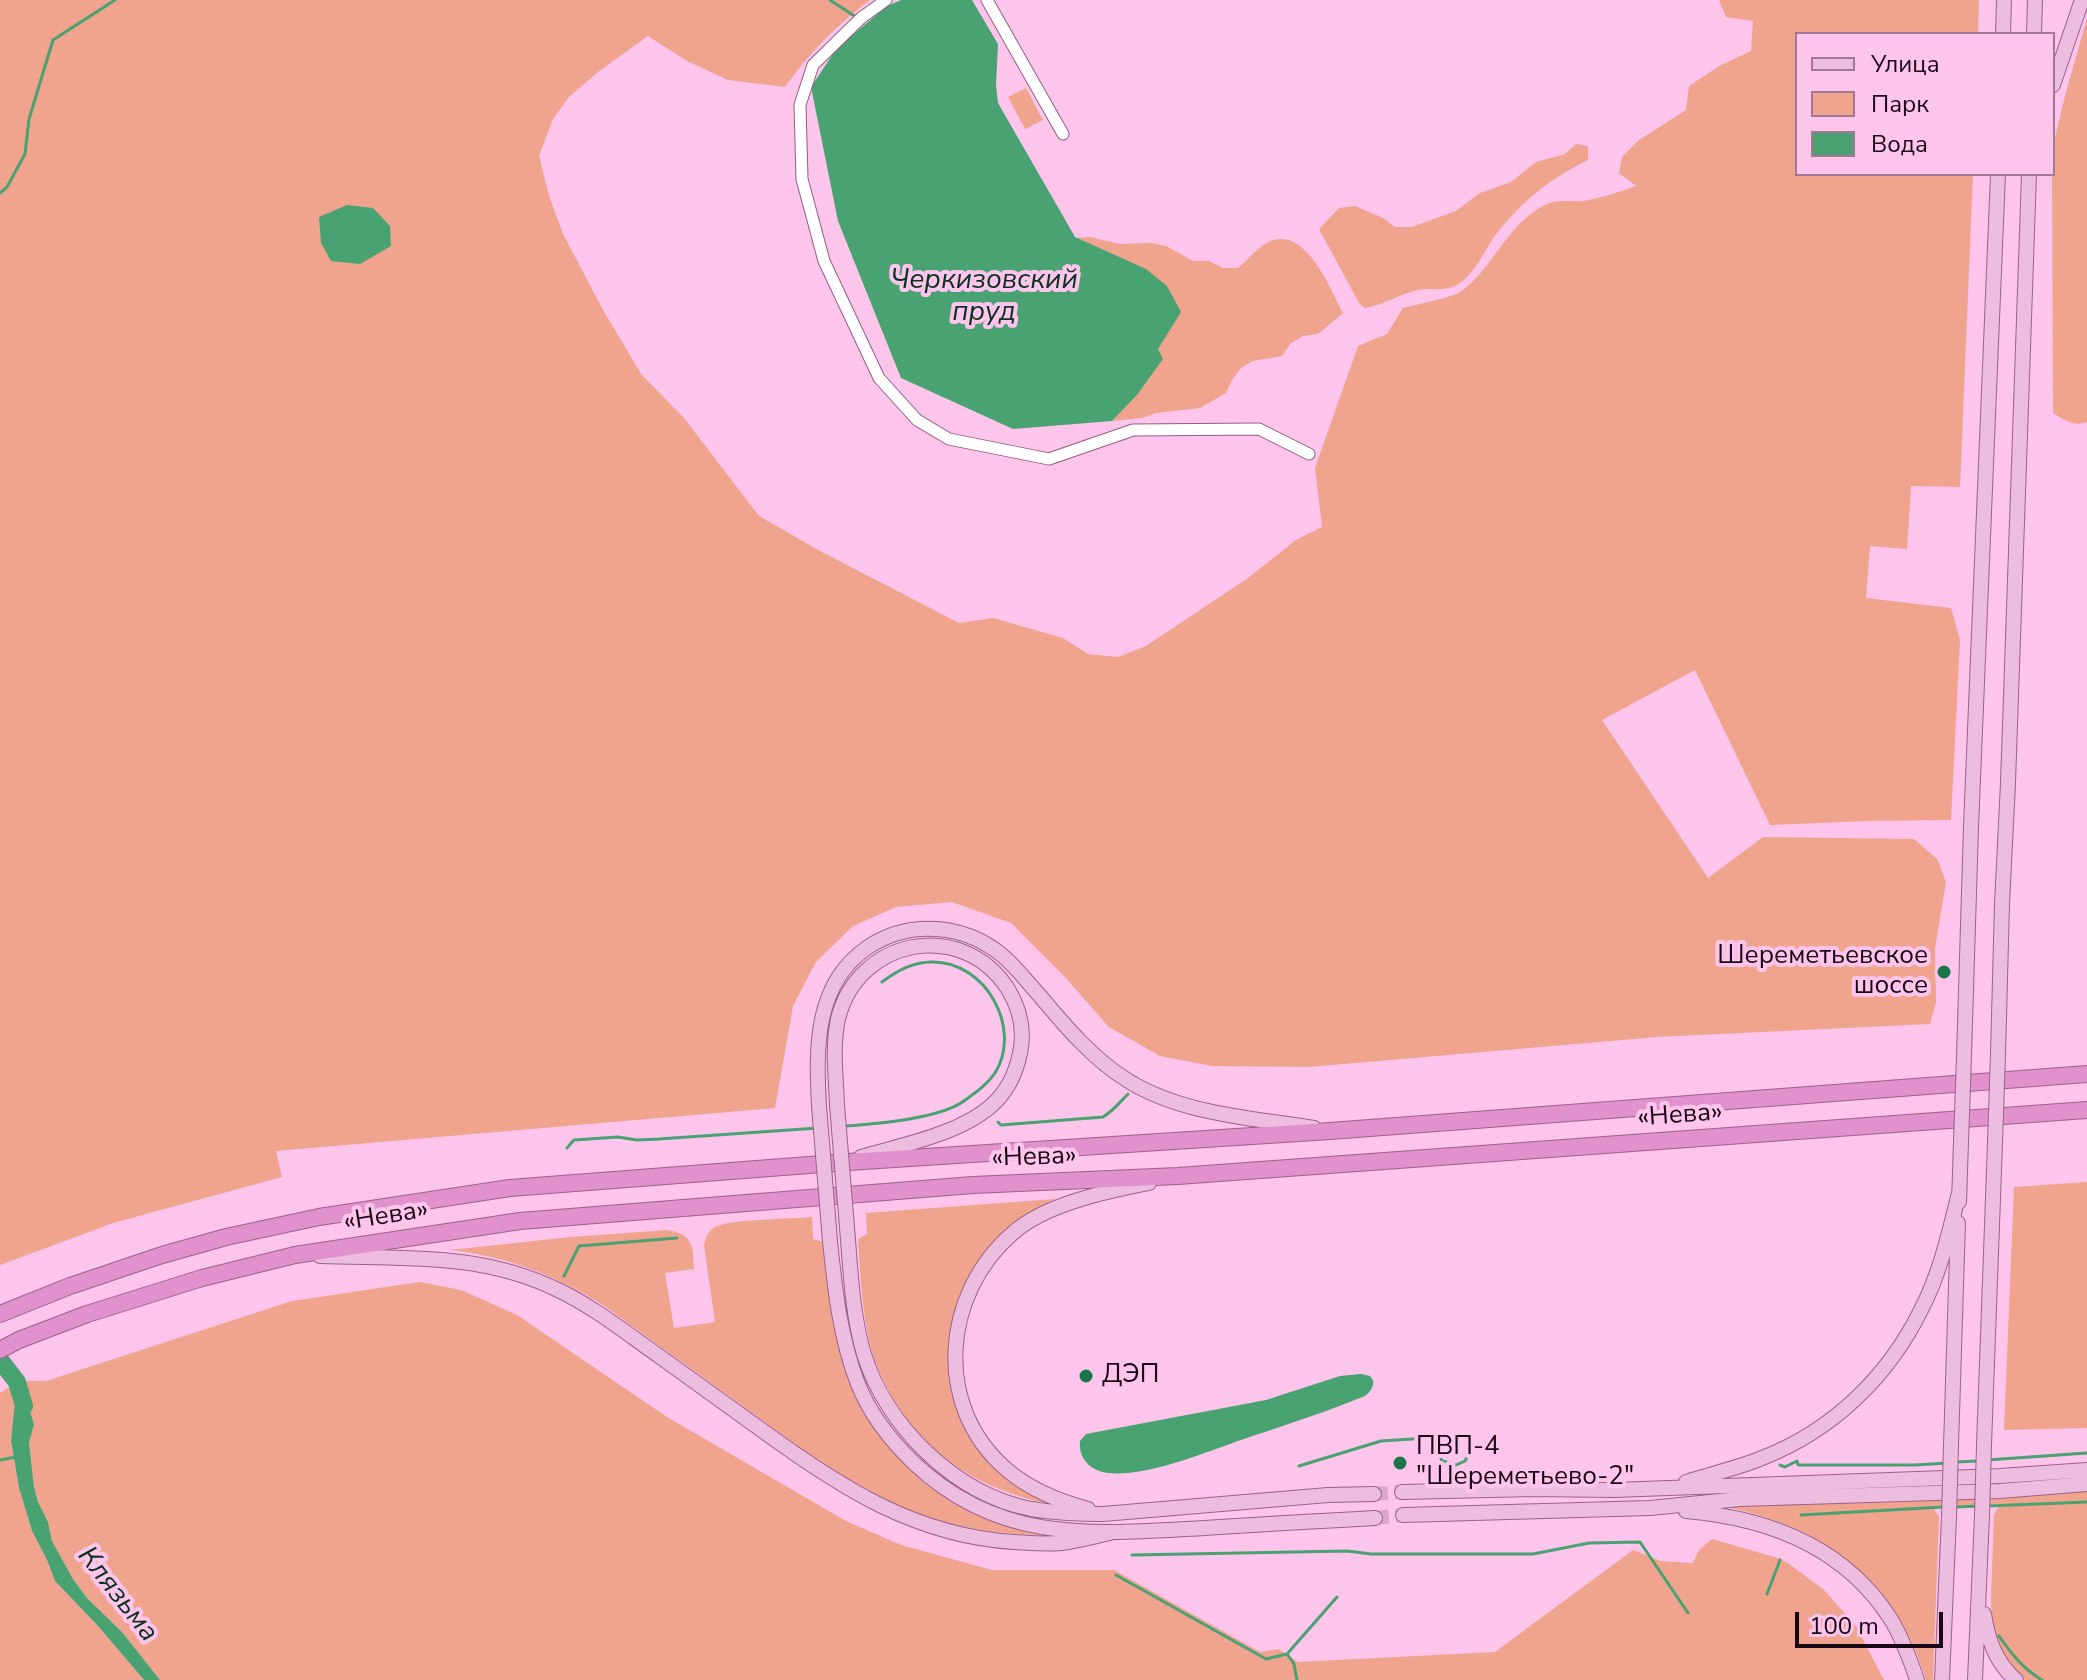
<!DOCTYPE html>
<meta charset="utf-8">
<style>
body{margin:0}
#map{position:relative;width:2087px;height:1680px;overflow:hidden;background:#fdc4ec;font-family:"Nunito Sans",sans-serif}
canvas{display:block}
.legend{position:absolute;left:1795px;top:32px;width:260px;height:144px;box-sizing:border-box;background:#fdc4ec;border:2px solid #a27896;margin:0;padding:10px 14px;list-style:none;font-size:24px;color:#1a0715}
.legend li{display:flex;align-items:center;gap:16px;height:40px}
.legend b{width:40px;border:2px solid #a27896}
.scale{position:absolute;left:1795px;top:1612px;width:148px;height:36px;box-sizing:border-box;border:4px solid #1a0715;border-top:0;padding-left:10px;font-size:24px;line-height:28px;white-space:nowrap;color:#1a0715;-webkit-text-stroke:6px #fdc4ec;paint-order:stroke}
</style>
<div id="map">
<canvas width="2087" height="1680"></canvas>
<ul class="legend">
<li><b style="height:10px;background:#edbde0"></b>Улица</li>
<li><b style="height:22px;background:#f0a48e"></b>Парк</li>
<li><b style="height:22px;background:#49a271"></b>Вода</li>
</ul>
<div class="scale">100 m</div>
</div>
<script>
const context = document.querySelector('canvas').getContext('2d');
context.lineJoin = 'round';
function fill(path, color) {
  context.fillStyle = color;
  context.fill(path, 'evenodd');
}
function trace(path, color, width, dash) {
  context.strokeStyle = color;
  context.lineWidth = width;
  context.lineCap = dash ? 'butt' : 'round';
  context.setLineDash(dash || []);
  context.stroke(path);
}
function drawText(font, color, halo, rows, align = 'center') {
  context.font = font + ' "Nunito Sans",sans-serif';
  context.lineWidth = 8;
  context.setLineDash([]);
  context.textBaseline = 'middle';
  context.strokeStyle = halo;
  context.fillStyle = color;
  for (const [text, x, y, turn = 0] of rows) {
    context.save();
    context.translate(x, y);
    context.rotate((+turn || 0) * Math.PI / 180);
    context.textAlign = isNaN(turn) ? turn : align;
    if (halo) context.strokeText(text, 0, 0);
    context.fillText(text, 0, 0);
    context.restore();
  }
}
fill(new Path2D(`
 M0,0H870C837,25 809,53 785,87L728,80L687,61L648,36L598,72L569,97L553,119L539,156L549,196L563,234L602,308L641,374L684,418L759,516L820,551L959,623L993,618L1063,638L1088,654L1118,657L1146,646L1248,578L1296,540L1322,527L1315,468L1358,346L1387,334L1403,308C1417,304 1452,298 1462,291C1495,266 1507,223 1547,204C1557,199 1572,202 1583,201C1602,198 1619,192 1636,186L1619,173L1622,157L1639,140L1686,110L1689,86L1721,65L1751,51L1753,21L1726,17L1719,0H1979L1978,34H1797V174H1973L1960,487L1911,486L1907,549L1870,546L1866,598L1951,608L1960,640L1951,820L1868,821L1770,825L1695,670L1602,720L1708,878L1763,837L1914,839L1937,859L1946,882L1935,948L1936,1002L1930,1024L1657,1037L1309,1067L1212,1066L1160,1056L1109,1027L1065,977L1011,923L952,902L896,907L853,926L816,962L793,1006L775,1108L276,1151L282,1177L113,1223L0,1265Z
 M2087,18V422C2074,427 2064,420 2053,413L2052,174L2053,146L2066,92Z
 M1026,88L1043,120L1025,129L1008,97Z
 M1576,144L1588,146V160C1551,178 1522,201 1497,233C1485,249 1476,272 1460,283C1446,293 1433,287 1418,290C1399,294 1384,305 1365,308L1359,303L1319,229L1339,208L1355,206L1383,218L1395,227H1412L1456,211L1480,193L1511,182L1536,162L1565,154Z
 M1090,237L1120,244L1151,243L1166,246L1193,261H1209L1223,268H1238C1249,259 1260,244 1273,240C1308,230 1331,290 1343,313L1318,334L1303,336L1290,344L1282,356L1253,361L1241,368L1232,380L1226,393L1200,408L1156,413L1142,418L1112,421L1137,395L1163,359L1075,238Z
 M2087,1182V1428L2004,1430L2014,1187Z
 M1055,1199C985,1232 945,1290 949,1369C950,1386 956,1413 966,1427C971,1435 982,1441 989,1447C1012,1466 1036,1486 1060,1506C975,1491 910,1448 877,1366C862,1326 861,1281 858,1239L867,1234L866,1213Z
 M812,1217L813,1239L823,1242L830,1296L881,1436C927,1494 976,1520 1047,1535C981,1535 914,1520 856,1485C819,1463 785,1437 751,1412C702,1376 652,1341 603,1305C553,1274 508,1257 450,1250L571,1237L667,1230C693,1234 693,1246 694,1269L665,1273L674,1328L715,1322L704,1245C706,1238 707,1233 713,1228C726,1219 793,1219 812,1217Z
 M420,1282L461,1290L517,1315L667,1417L846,1521L901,1545L992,1570H1114L1260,1652L1279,1649L1298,1662L1495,1652L1633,1550L1661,1561L1693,1563L1699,1550L1712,1539L1778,1558L1788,1563L1824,1590L1856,1626L1884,1680H160L122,1632L87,1598L73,1579L52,1541L48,1522L38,1502L34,1487L29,1441L34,1425L22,1381H46L292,1301Z
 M13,1385L15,1401L11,1441L19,1488L32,1531L47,1560L55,1581L98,1626L144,1680H0V1393Z
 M2087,1491V1680H2025L2003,1656L1992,1628L1991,1597L1994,1515L2000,1504L1932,1506L1939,1517L1933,1680H1926C1922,1668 1918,1656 1913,1645C1880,1568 1810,1525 1731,1508V1505Z`), '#f0a48e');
fill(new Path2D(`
 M901,0H972L998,44L996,85L998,103L1075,237L1146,269L1167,286L1181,312L1158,349L1163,359L1137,395L1112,421L1013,429L901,378L838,221L811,87L837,48L887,6Z
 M347,205L373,208L390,226L391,246L360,264L331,261L321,243L319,217Z
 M1361,1374L1370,1376L1373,1380C1374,1387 1371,1391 1365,1396C1326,1412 1285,1425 1244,1439C1205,1452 1149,1477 1108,1473C1091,1471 1078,1459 1080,1441L1086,1434L1266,1400L1340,1376Z
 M22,1381L34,1425L29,1442L34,1487L38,1502L48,1522L52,1541L73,1579L87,1598L122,1632L160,1680H144L98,1626L55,1581L47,1560L32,1531L19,1488L11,1441L15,1401L13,1385Z`), '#49a271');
trace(new Path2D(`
 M830,0L856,17
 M0,193L7,187L25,154L29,119L53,40L115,0
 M998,1122L1001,1125L1103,1117C1113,1111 1120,1102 1128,1094
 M845,1126C876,1124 939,1119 964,1101C975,1093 987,1085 995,1073C1023,1028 985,961 932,962C912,962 897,971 882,982
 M567,1148L574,1140L618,1137L637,1140L659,1139L818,1128
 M564,1276L579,1246L677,1238
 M0,1460L16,1457
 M1987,1460L2087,1453
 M1443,1461L1456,1465L1465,1461L1471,1449
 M1955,1462L1979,1461
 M1780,1465L1785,1467L1797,1461L1798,1465H1915L1948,1463
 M1299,1466L1381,1441L1428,1438C1435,1444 1443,1459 1443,1468
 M1987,1506L2087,1502
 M1955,1507L1979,1506
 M1801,1515L1943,1507
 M1132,1555L1347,1551L1371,1554H1533L1589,1543L1640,1542L1688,1613
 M1116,1575L1266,1659L1287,1654L1337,1597
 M1767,1594L1780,1560
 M1999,1636C2011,1653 2023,1669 2042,1680
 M1287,1654L1294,1664L1297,1680`), '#49a271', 3);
trace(new Path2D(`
 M0,1360L17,1382L24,1406`), '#49a271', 18);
trace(new Path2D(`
 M1374,1494L1402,1492
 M1375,1518L1403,1515`), '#dba8cc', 14, [14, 7]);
const minor = new Path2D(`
 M886,0L861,18L813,65L800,105L802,179L824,261L879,378L917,420L949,439L1049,459L1133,430L1259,429L1309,454
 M987,0L1063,134`);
const major = new Path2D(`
 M2003,34L2004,0
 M2034,34L2035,0
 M2053,85L2082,0
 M1998,1054L2002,904L2008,783L2029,174
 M1964,1056L1971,827L1998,174
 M837,1105C836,1076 832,1047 838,1019C858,938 962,918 1008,989C1020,1009 1025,1030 1020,1053C1016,1073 1007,1092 991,1106C959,1134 902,1145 861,1157
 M819,1106C816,1048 814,984 868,947C910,919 965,924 1003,956C1017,968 1028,983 1040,996C1066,1027 1093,1059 1127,1080C1180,1114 1253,1118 1314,1128
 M1959,1202L1961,1142
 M848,1240C851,1278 853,1317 864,1354C886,1426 955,1494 1031,1509C1055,1513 1079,1514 1103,1514L1328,1495L1374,1494
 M830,1241C835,1290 840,1338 858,1384C870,1414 890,1440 914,1463C1000,1545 1095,1534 1205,1528C1262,1524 1319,1521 1375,1518
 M320,1256C404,1259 480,1252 558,1290C594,1307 626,1333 659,1356C694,1381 728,1406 763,1431C840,1487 915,1536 1014,1542C1032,1543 1051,1545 1068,1542C1082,1540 1096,1536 1110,1533
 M1984,1445L1995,1143
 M1951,1446L1958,1223
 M1686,1482C1711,1474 1738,1468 1762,1458C1832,1431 1888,1377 1921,1310C1940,1274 1949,1233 1959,1193
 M1402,1492L1534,1489L1614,1490L2000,1476L2087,1470
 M1088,1509C1058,1501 1029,1489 1006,1469C933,1406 942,1294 1013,1233C1045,1204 1108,1191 1149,1183
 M1686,1511C1768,1518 1844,1547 1890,1618C1902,1637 1910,1659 1917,1680
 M1403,1515L1650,1508L1740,1499L2000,1491L2087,1484
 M1984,1614C1988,1640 1996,1663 2016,1680
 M1942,1680L1949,1517
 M1975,1680L1982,1515`);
const highway = new Path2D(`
 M0,1314L70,1286L162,1255L226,1237L319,1217L510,1188L848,1162L1330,1131L2087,1074
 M0,1350L19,1340L87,1314L202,1278L295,1255L520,1221L973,1185L1178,1176L2087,1110`);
trace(minor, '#905e83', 13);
trace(major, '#9b618b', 16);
trace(highway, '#9b618b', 18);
trace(minor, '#fff', 11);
trace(major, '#edbde0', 14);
trace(highway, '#e191cb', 16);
const majorBridge = new Path2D(`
 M837,1105L848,1240
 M819,1106L830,1241
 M1961,1142L1964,1056
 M1995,1143L1998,1054
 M1982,1515L1984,1445
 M1949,1517L1951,1446`);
trace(majorBridge, '#9b618b', 16, []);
trace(majorBridge, '#edbde0', 14);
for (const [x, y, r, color] of [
 [1944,972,8,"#1a754a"],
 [1086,1376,8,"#1a754a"],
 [1400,1463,8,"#1a754a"]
]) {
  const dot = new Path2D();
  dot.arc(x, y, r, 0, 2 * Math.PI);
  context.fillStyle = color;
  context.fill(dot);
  trace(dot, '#fdc4ec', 3);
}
drawText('26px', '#1a0715', '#fdc4ec', [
 ["Шереметьевское",1928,957,"right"],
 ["шоссе",1928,987,"right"],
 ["ДЭП",1102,1376],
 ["ПВП-4",1416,1448],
 ["\"Шереметьево-2\"",1416,1478]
], 'left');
drawText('26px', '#1a0715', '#fdc4ec', [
 ["«Нева»",1680,1116,-4],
 ["«Нева»",1034,1158,-2],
 ["«Нева»",386,1217,-9]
]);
drawText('italic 28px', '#0b321e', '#fdc4ec', [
 ["Черкизовский",984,281],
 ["пруд",984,313],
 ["Клязьма",117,1595,52]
]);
</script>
